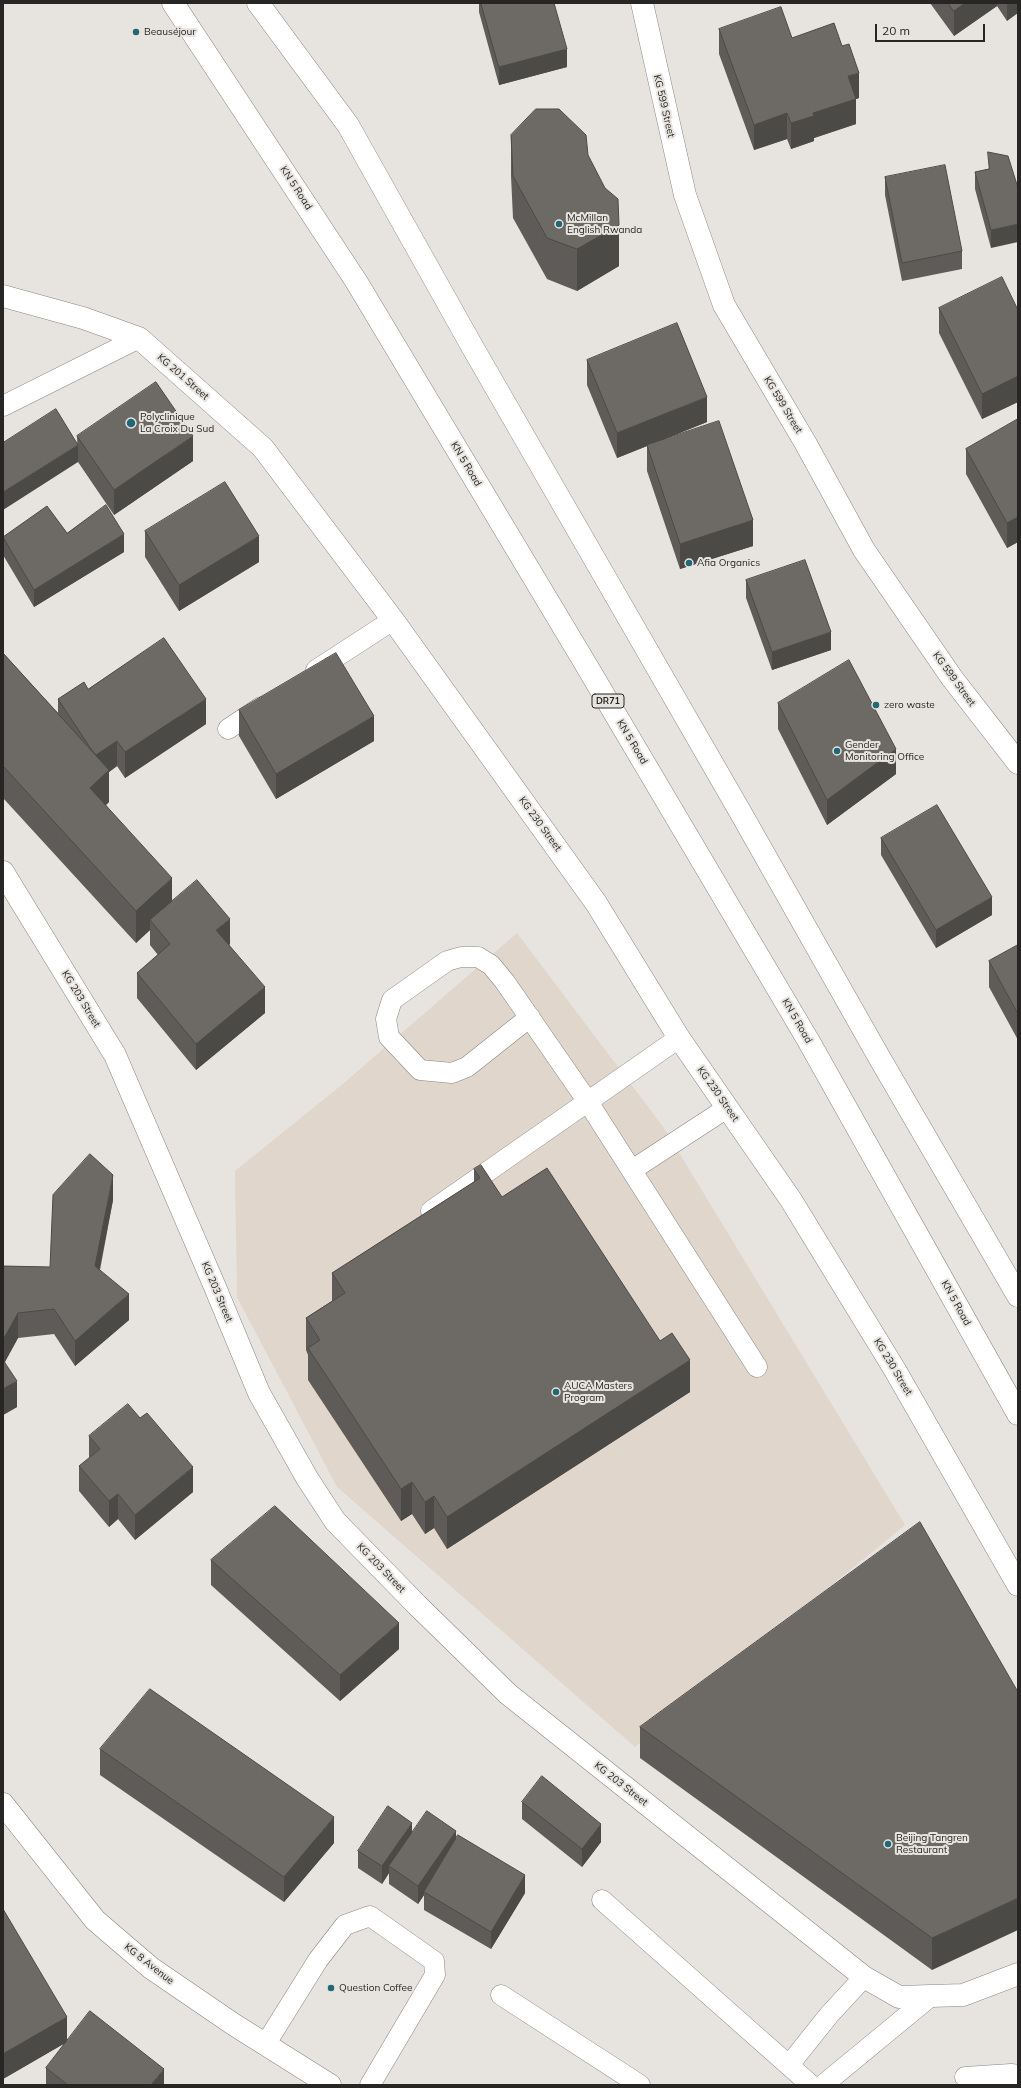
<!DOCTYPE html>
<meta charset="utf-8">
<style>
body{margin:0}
#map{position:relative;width:1021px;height:2088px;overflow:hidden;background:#e7e3df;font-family:Mulish,sans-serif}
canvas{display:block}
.frame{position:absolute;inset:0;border:4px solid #272624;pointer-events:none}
.scale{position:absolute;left:875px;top:24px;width:110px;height:18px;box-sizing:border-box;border:2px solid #272624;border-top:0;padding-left:5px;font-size:12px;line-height:14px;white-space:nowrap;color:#272624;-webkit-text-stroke:3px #e7e3df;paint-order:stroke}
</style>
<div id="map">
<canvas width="1021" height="2088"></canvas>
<div class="frame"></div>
<div class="scale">20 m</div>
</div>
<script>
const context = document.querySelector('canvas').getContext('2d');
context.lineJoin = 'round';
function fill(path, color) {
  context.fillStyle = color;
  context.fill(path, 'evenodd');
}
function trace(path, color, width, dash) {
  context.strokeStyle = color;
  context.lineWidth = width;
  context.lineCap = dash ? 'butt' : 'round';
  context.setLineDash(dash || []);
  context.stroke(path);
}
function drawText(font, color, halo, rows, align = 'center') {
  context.font = font + ' Mulish,sans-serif';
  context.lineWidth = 4;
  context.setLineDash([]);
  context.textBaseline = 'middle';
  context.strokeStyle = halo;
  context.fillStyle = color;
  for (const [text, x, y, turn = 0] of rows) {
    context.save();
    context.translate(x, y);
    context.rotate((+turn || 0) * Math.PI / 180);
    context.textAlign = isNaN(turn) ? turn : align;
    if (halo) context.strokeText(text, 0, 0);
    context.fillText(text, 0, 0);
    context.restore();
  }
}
fill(new Path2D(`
 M517,933L664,1128L905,1525L635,1747L337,1487L237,1297L235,1171L344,1083Z`), '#e0d6cc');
const lane = new Path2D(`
 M3,406L139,338
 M316,670L393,620
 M228,729L261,707
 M530,1017L467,1067L452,1073L420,1070L389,1037L386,1019L392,1000L447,961L461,957H478L491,965L505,982L588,1102L757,1367
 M632,1170L727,1108
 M431,1211L679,1038
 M602,1900L811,2085
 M501,1995L640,2085
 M265,2045L318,1960L345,1925L370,1916L434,1961L435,1975L370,2085
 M789,2065L829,2015L864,1977
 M965,2077L1011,2074L1018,2075
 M823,2085L931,1996`);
const street = new Path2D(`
 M642,3L685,195L724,305L806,444L864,550L952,678L1018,763
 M3,296L83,318L139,338L263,448L393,620L596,903L679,1038L791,1200L895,1370L1018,1585
 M3,872L115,1055L215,1287L259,1393L307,1478L335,1521L417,1605L508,1694L864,1977L899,1997L963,1995L1018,1974`);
const secondary = new Path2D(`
 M3,1804L95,1920L151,1968L233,2024L330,2085`);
const primary = new Path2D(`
 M173,3L356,281L582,658L808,1040L1018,1414
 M258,3L348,125L473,348L742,815L879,1057L1018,1296`);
trace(lane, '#898582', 21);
trace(street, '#898582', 23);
trace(secondary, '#898582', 23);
trace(primary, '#898582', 23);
trace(lane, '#fff', 20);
trace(street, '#fff', 22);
trace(secondary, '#fff', 22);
trace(primary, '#fff', 22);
fill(new Path2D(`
 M479,3H554L567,67L499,85L479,12Z
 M930,3H1018L1007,21L997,6L954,36Z
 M719,29L792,38L859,98L856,99V124L814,138V141L791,149L787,139L754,150L719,54Z
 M511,135L588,155L619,266L577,291L547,279L513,218L511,176Z
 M1008,156L991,248L975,189V172L988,169Z
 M885,177L962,251V269L902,281L885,195Z
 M939,308L1018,310V402L982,419L939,333Z
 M587,360L707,422L665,439L753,546L680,569L647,471V446L617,458L587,385Z
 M1018,419V542L1007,548L966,474V449Z
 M77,436L193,461L114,515L78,462Z
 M145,531L259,562L179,611L145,557Z
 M67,533L124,552L34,607L3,555V537Z
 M746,580L831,650L772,670L746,598Z
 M3,653L58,713V699L88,689L206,724L125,778L117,766L109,772V802L106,805L172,901L230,944L229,945L265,1013L196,1070L137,998V973L158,955L150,945V930L136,943L3,798Z
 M778,703L896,774L827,825L778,729Z
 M239,710L374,741L276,799L239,736Z
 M881,838L992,915L936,948L881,855Z
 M1018,945V1040L989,987V961Z
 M474,1169L690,1392L447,1549L434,1528L425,1534L412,1514L401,1521L308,1380V1355L306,1350V1318L332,1301V1273L474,1182Z
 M113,1200L100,1270L129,1320L75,1366L54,1334L18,1338L5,1362L17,1407L3,1415V1266L50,1267Z
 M89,1436L193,1492L135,1540L118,1519L109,1527L79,1491V1466L89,1459Z
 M211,1560L399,1649L340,1701L211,1585Z
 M1018,1692L932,1970L640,1758V1727Z
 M100,1749L334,1843L284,1902L100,1775Z
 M522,1802L601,1842L582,1867L522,1819Z
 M412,1833L456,1839L525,1893L491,1949L424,1910V1895L418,1904L389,1884V1873L382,1884L358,1868V1851Z
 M3,1909L67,2041L164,2085H46V2068L65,2043L3,2079Z`), '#5e5b58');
fill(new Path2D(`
 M965,3H997V6L954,36V11Z
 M1007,3H1018V13L1007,21Z
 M567,49V67L499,85V67Z
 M859,73V98L856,99V124L814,138V141L791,149V123L813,113L848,76Z
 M787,113V139L754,150V125Z
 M1018,224V242L991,248V230Z
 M619,225V266L577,291V249Z
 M1018,376V402L982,419V394Z
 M707,397V422L617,458V433Z
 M193,436V461L114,515V490Z
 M78,445V462L3,510V492Z
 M1018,517V542L1007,548V523Z
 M753,520V546L680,569V544Z
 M124,534V552L34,607V590Z
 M259,536V562L179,611V585Z
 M831,632V650L772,670V652Z
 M206,699V724L125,778V752Z
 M374,716V741L276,799V774Z
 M117,741V766L109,772V802L90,819V788L95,756Z
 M896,749V774L827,825V800Z
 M172,878V910L150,920V930L136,943V911Z
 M992,897V915L936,948V930Z
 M230,919V944L216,955V930Z
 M265,987V1013L196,1070V1044Z
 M113,1175V1200L95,1291V1266Z
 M129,1294V1320L75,1366V1341Z
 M18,1313V1338L3,1365V1340Z
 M690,1360V1392L447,1549V1517Z
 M17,1381V1407L3,1415V1389Z
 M193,1467V1492L135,1540V1515Z
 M412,1482V1514L401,1521V1489Z
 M118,1494V1519L109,1527V1501Z
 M434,1496V1528L425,1534V1502Z
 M399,1623V1649L340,1701V1675Z
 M334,1817V1843L284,1902V1877Z
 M412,1823V1841L389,1866V1873L382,1884V1866Z
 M601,1824V1842L582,1867V1849Z
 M456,1831V1848L424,1892V1895L418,1904V1886Z
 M525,1875V1893L491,1949V1932Z
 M1018,1898V1930L932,1970V1938Z
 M67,2017V2042L3,2079V2054Z
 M164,2069V2085H151Z`), '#4c4a47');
const building = new Path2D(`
 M481,3H554L567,49L499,67Z
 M948,3H965L954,11Z
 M781,7L792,38L834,23L842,46L849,44L859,73L848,76L856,99L813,113L814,116L791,123L787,113L754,125L719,29Z
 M536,109H559L586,135L588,155L605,188L618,199L619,225L577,249L547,238L513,176L511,135Z
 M988,152L1008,156L1018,188V224L991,230L975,172L989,169Z
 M945,165L962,251L902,263L885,177Z
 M1002,277L1018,310V376L982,394L939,308Z
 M677,323L707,397L617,433L587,360Z
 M156,382L193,436L114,490L77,436Z
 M56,409L78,445L3,492V443Z
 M1018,419V517L1007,523L966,449Z
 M719,421L753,520L680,544L647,445Z
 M225,482L259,536L179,585L145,531Z
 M106,505L124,534L34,590L3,537L47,506L67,533Z
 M805,560L831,632L772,652L746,580Z
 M164,638L206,699L125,752L117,741L96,755L91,749L58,699L84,682L88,689Z
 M3,653L109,770L90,788L172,878L136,911L3,766Z
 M336,653L374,716L276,774L239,710Z
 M849,660L896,749L827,800L778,703Z
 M937,805L992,897L936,930L881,838Z
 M197,880L230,919L216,930L265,987L196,1044L137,973L170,944L150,920Z
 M1018,945V1014L989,961Z
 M90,1154L113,1175L95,1266L129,1294L75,1341L54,1309L18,1313L3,1340V1266L50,1267L53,1195Z
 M481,1165L502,1197L547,1168L660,1341L672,1333L690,1360L447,1517L434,1496L425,1502L412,1482L401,1489L308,1348L320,1340L306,1318L345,1293L332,1273L480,1178L474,1169Z
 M3,1360L17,1381L3,1389Z
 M128,1404L140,1418L147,1413L193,1467L135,1515L118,1494L109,1501L79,1466L100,1449L89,1436Z
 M275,1506L399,1623L340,1675L211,1560Z
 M920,1522L1018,1692V1898L932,1938L640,1727Z
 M150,1689L334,1817L284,1877L100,1749Z
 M542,1776L601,1824L582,1849L522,1802Z
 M388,1806L412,1823L382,1866L358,1851Z
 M427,1811L456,1831L418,1886L389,1866Z
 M458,1835L525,1875L491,1932L424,1892Z
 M3,1909L67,2017L3,2054Z
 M90,2011L164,2069L151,2085H68L46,2068Z`);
fill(building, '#6d6a66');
trace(building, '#4c4a47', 1);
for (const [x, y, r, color] of [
 [136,32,4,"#216777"],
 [559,224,4,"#216777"],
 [131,423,5,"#216777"],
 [689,563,4,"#216777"],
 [876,705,4,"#216777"],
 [837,751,4,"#216777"],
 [556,1392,4,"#216777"],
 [888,1844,4,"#216777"],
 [331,1988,4,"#216777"]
]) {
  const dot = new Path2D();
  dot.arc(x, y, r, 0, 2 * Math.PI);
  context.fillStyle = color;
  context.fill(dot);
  trace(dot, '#e7e3df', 1.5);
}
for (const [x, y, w] of [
 [608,701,32]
]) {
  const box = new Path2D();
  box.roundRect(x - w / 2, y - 7, w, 14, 3);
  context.fillStyle = '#e7e3df';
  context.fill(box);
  trace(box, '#272624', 1);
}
drawText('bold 9px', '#272624', null, [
 ["DR71",608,701]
]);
drawText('10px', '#272624', '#e7e3df', [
 ["Beauséjour",144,32],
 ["McMillan",567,218],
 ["English Rwanda",567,230],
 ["Polyclinique",140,417],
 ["La Croix Du Sud",140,429],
 ["Afia Organics",697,563],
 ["zero waste",884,705],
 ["Gender",845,745],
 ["Monitoring Office",845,757],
 ["AUCA Masters",564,1386],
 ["Program",564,1398],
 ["Beijing Tangren",896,1838],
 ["Restaurant",896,1850],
 ["Question Coffee",339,1988]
], 'left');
drawText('10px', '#272624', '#e7e3df', [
 ["KG 599 Street",664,106,77],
 ["KN 5 Road",296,188,57],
 ["KG 201 Street",183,377,41],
 ["KG 599 Street",783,405,59],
 ["KN 5 Road",466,464,59],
 ["KG 599 Street",954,679,54],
 ["KN 5 Road",632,742,59],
 ["KG 230 Street",540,824,54],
 ["KG 203 Street",81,999,59],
 ["KN 5 Road",797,1021,60],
 ["KG 230 Street",718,1094,55],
 ["KG 203 Street",217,1292,67],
 ["KN 5 Road",956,1303,61],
 ["KG 230 Street",893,1367,59],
 ["KG 203 Street",381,1568,46],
 ["KG 203 Street",621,1784,38],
 ["KG 8 Avenue",149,1964,38]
]);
</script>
